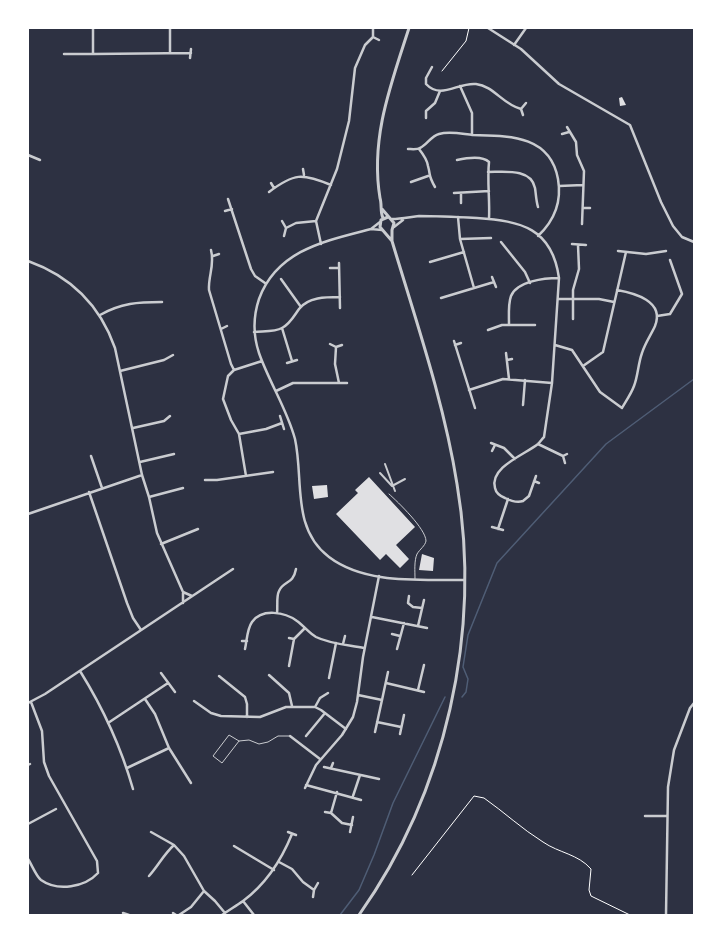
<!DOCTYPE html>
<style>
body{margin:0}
#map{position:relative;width:722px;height:943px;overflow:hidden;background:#2d3142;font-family:"Archivo Narrow",sans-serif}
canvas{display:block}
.frame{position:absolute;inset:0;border:29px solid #fff;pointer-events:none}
</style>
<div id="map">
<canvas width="722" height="943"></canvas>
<div class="frame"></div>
</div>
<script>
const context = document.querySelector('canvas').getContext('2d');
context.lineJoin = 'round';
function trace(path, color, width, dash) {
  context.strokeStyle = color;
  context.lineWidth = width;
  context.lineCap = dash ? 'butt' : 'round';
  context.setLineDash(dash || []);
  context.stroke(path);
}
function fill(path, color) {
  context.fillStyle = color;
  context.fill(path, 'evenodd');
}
trace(new Path2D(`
 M462,697L466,692L468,679L463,667L468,635L497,563L606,444L694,379
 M340,915L359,890L374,855L393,803L445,697`), '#4f5d75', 1.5);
fill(new Path2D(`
 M622,97L626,105L620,106L619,98Z
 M369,477L415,527L396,545L409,559L400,568L386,554L380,560L336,514L358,493L355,490Z
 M327,485L328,497L314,499L312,486Z
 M422,554L434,558L433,571L419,570Z`), '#e0e0e3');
trace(new Path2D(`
 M442,71L466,41L469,28
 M412,875L474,796L484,798C504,812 522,829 543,842C559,853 578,854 591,869L589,890L591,896L630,915`), '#fff', 1);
trace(new Path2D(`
 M389,494C398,502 426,529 426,541C425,546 420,549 417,554C414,561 415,571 415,579
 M239,741L229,735L213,756L222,763L239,741L249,740L259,744L268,742L278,736H289`), '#caccd0', 1);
trace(new Path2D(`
 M385,464L395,491
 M380,473L392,486L405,479`), '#caccd0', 2);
trace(new Path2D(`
 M93,28V54L191,53
 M170,28V53
 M488,28L521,49L559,84L630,125L661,202L673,226L682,237L694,242
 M373,37L379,40
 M514,45L526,28
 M64,54H93
 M190,58L191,49
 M432,67L426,78V84C441,100 458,82 476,84C494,86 502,104 521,109
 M460,86L472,113V135
 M521,109L526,103
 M521,109L523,115
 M426,118V111L435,103L440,91
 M567,127L576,142L577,155L584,171L582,224
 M562,134L569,132
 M408,149C411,149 417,150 420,148C427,145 431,136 439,134C450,131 462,134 473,135C507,136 550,134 558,179C562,202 555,220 538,236
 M419,149C423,154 427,159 428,166C431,177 428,175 435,187
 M28,155L40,160
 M457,160C466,158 482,155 489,162C487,181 490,200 489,219
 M303,169L304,175
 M488,172C504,172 531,168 535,188C536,194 536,200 538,207
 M411,182L428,176
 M271,183L274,188
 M559,186L583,185
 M269,192C294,173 302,173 331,185
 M454,193L489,191
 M228,199L251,269L255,276L265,283
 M461,203V194
 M583,208H590
 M225,211L232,209
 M458,217L460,239L474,288
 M392,219C401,219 410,217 419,216C438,216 458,217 477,218C521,221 552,228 559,278L552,383L544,437C542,439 540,442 538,444C526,454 489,467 495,488C496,493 500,496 505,498C511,501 517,503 523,501L529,496L536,476
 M282,221L286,228
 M394,227L403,220
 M371,229L380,222
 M382,230L371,229C325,241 277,250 259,299C253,317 253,335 259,353C269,382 287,409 295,439C304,480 291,528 329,557C366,585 421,579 464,580
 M284,236L286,228L296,223L316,221
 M460,239L491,238
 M501,242L525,272L530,283
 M321,244L316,221L337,169L349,121L355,68L365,45L373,37V28
 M572,244L586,245
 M211,250C215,265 208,276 209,290L231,364L234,370L262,361
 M618,251L646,254L666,251
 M213,256L219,254
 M28,261C70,276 100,305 115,348L142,475L149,497L157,533L183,592V603
 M430,262L464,252
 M339,263L340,308
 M330,268H339
 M492,277L496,287
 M281,279L301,307
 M441,298L494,282
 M558,299H599L614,302
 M100,315C121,303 138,302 162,302
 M657,316L670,314L682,294L670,260
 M573,319V290L579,269L578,245
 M509,324C509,315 508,304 511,296C517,281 545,278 559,278
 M282,328L292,361
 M221,329L227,326
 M488,330L502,325H535
 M254,332C263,331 275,332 282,328C290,324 294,316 299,309C308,297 326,297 340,297
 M454,341L475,408
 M330,344L336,347
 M455,345L461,343
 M555,345L572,350L600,392L622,408C626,401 631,394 634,386C638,376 638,364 642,353C645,343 651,335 655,326C665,301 634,293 617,290
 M506,353L509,379
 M507,360L512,359
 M287,363L297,360
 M583,366L603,352L626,252
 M234,370L228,376L223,399L231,420L239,434L246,476
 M120,371L164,360L173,355
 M339,383L335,364L336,347L342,345
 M469,390L503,379L552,383
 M276,391L293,383H347
 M523,405L525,380
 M280,416L284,429
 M133,428L164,421L170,416
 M239,434L266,429L282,423
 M491,443L504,448L515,459
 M538,444L563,456L565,463
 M492,451L495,445
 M91,456L102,488
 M563,456L567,454
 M140,462L174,454
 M205,480H217L273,472
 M534,481L539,483
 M89,492L127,603L133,618L141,630
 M149,497L183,488
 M28,514L142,475
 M492,527L503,530
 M498,529L508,499
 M161,544L198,529
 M183,592L192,596
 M409,596L408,603L413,607L422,608
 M277,613C278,606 276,597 279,591C284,580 293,585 296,569
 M372,617L427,628
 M418,626L424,600
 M392,634L400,636
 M289,638L294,639
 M242,641H247
 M343,644L345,636
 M245,649C247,640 247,629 252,622C262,608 285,612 297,621C304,626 309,633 316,637C330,644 349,645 364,648
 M397,649L404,623
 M289,666L294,639L305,628
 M80,671C103,708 121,747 133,789
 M161,673L175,692
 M269,675L289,693L292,706
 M219,676L245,697L247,704V717
 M329,678L336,643
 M386,683L424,692
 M418,690L424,665
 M358,695L382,700L375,732
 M145,699L155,714L169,748L191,783
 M382,700L388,672
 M194,701L211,713L221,716L260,717L286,707H315L321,710L346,729
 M28,703L45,694L233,569
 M315,707L320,698L328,693
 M377,722L401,727
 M108,723L168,683
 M400,734L404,715
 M290,736L320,759
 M306,736L325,713
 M28,765L30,764
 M324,767L379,779
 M127,768L169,748
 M331,768L333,763
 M306,785L361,800
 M305,788L316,765L342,735L353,717L357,702L363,657L379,576
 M353,796L360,775
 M325,812L331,813L342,823L352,825
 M331,813L337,792
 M645,816H666
 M28,824L56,809
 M151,832L174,845L184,856L204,891L215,901L225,913
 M288,832L296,835
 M350,832L353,817
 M234,846L274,870
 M28,859C32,865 36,876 41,880C58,892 85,887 98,873L97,861L49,776L44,762L42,731L31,702
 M279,862L292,869L303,882L314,890L313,897
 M149,876C158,866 164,854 174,845
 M314,890L318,883
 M243,901L254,915
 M123,913L129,915
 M173,913L176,915
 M179,915L191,907L204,891
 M222,915C229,910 236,906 243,901C266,884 281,861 292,834
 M666,915L668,787L674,750L690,708L694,703`), '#caccd0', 2.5);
trace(new Path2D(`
 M382,209L394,223L392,230V241
 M383,218C380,212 382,204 380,198C370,138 391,84 409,28
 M359,915C446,792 482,632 457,484C444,402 416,321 392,241L380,227L381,220L388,217`), '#caccd0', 3);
</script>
